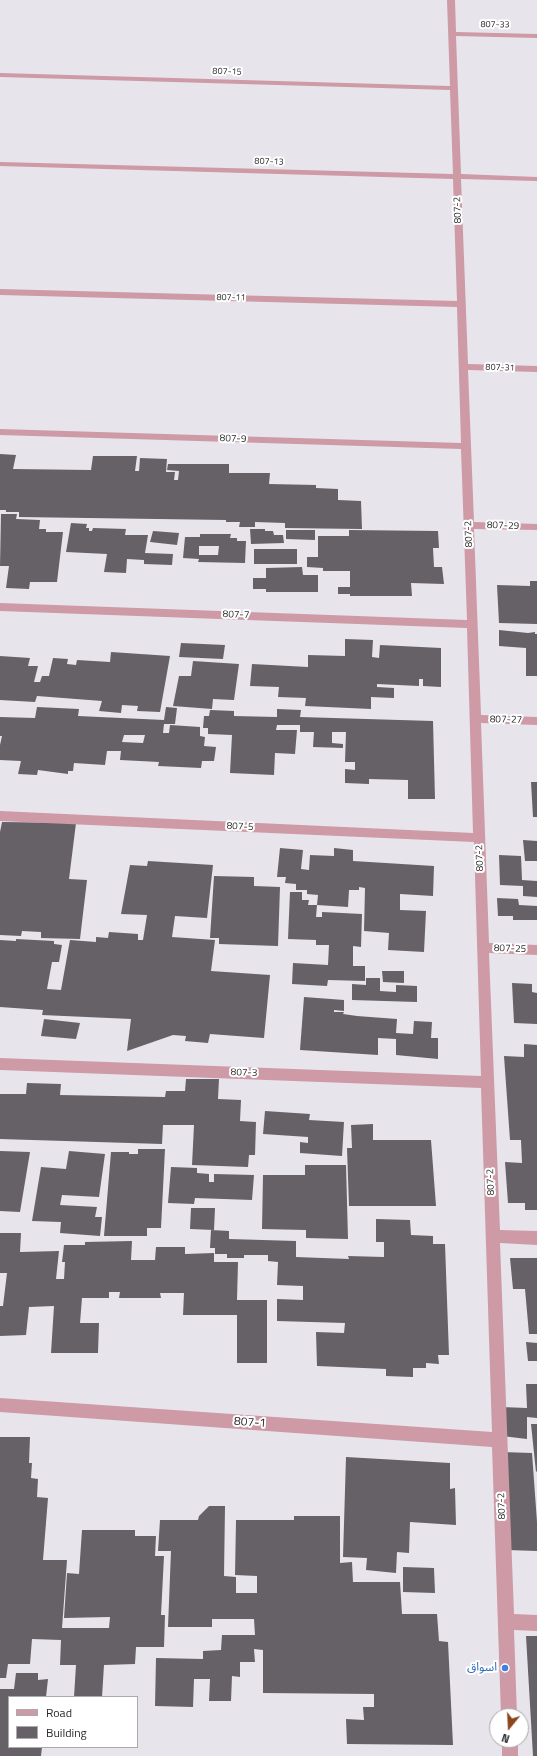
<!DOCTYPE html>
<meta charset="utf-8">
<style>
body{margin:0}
#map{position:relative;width:537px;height:1756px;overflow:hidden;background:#e8e4eb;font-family:"Titillium Web",sans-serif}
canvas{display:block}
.legend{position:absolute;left:8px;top:1696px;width:130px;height:52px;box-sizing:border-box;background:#fff;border:1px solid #aaa9ab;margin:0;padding:5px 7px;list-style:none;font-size:12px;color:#2b292c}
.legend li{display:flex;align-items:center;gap:8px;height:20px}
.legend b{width:20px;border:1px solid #aaa9ab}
.north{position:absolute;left:489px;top:1708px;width:40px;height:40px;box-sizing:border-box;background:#fff;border:1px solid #aaa9ab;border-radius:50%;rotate:198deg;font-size:11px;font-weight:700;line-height:16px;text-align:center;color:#2b292c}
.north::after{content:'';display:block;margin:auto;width:14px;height:18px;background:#8c461d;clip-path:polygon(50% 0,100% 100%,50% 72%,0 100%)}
</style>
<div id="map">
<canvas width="537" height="1756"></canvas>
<ul class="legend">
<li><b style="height:5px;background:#cd9aa6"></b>Road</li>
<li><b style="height:11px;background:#656167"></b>Building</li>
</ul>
<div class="north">N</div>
</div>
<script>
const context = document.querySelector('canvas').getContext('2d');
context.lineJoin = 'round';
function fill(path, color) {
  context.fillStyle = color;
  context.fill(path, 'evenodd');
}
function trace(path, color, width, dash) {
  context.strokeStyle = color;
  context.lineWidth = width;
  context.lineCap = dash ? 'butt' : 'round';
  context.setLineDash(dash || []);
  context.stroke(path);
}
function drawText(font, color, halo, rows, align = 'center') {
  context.font = font + ' "Titillium Web","Noto Sans Arabic",sans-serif';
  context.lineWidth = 4;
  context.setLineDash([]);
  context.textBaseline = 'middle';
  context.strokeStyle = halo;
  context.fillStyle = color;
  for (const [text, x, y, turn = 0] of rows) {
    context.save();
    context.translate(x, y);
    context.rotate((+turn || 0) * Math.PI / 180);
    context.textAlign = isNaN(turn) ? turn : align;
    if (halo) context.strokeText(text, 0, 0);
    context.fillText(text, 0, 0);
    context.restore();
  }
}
fill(new Path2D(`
 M0,454L16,455L13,469L91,470L93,456H137L135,471H139L140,458L167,459L166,472H175L174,480H178L179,471L167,470L168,464H229V473H270L269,484L316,485V488L338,489V500L361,501L362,529L285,528V523L255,522V527H239L240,522H226V520L19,517V512H6V510H0Z
 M1,514H17L16,519L40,520L39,529H46V532H63L57,582H30L29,589L6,588L9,566H0Z
 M71,523L87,524L86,528H89V531H92L93,528L126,529L125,535H148L145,553L173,554L172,565L144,564V560L127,559L126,573L104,572L107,554L66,552Z
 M250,529H265V531H273L274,535H283L284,543L251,544Z
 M286,530H315V540L286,539Z
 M349,530L438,531L439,548H433L434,567H442L444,584L411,583L412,596H350V594H338V587H350V571H323V568L307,567V557H318V536H349Z
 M153,531L179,533L177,545L150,542Z
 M200,534H231L230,538H237V541H246L245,563L198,562L199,559L183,558L185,537H200ZM199,546H219L218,555H199Z
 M254,549H297V564H254Z
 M302,567L303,575H318V592H266V589H253V578H266V568Z
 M530,581H537V624L499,623L497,585L530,586Z
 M499,630L528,633L535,632V634H537V676H526V648L499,646Z
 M345,639L373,640L372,657L379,658L380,645L441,648V687L423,686V679H419V686L377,684V687L394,688V698L371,697V709L305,706L306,698L278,697L279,687L250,686L252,664L308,667V655L345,656Z
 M181,643L225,645L223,659L179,657Z
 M111,652L170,656L160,712L137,711L138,706L122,705L121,713L99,711L102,701L37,696L35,702L0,700V656L30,658L28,666H38L34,682H40L42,676H49L53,658L68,659L67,664L76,665L77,660L110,662Z
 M193,661L239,664L234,700L213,699L212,709L173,706L179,676H191Z
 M37,707L79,709L78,716L164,720L166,707L177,708L175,724H164L163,733H169L170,725L200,727V736L205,737L204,746L216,747L214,761H202L201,768L158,766L159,762L120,760L121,751H107L105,765L74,763L73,771H68V774L38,770L37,775L18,774L21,761L0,760V745L2,736H0V717L35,718ZM124,735H145L143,743L122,742Z
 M277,709L301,710L300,717L433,721L435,799H408V780L369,779V784L345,783V769L355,770V762H345L346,732H332V743L343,744V748L313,747L314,732H300V725H277L276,730H297L295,754L275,753L274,775L230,773L232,735L208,734V728H203L204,716H209L210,710L234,711V716L277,717Z
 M531,782H537V817H533Z
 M2,822L76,823L69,879L87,880L80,939L41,938V932L22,931L21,936L0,935V832Z
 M523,840L537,841V861H525Z
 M280,848L303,850L301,869L309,870L310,855L334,856V848L353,850V861L434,866L433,896L400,894V910L426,911L424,952L388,950L389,933L364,931L365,888L359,887V890H349L348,907L317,905L316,917H322V912L362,914L361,947L353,946V966H365V981L328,980L327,986L292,984L293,963L328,965L329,945H316V940L288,939L290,892H302V900H309L308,905H317L318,895L307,894V890H296V884L285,883L286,877H277Z
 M499,855L521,856L522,880L537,881V897L523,896V886L500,885Z
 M148,861L213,865L207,918L175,916L172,937L215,940L211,971L270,975L264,1038L210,1034L208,1043L185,1041L186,1036L173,1035L127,1051L131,1019L42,1015L43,1010L0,1007V940L16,941V939L54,941V944L62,945L59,962H52L47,989L61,990L70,940L96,942V937L108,938L109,932L138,934V940H143L147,915L121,914L130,865L147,866Z
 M214,876L254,877V886L280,887L278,946L219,944V938H210Z
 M497,898L518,899L519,905L537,906V920H513V916H498Z
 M382,971H404V983L383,982Z
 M366,978H380V991L396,992V985L417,986V1002L352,1000V984L366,985Z
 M512,983L532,984V992L537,993V1024L514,1023Z
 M304,997L344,1000V1011L334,1010V1012H344L343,1014L357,1016L397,1019L396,1033L413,1034L414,1021L432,1022L431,1038H438V1059L396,1055V1039L378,1038V1055L300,1050Z
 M44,1019L80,1023L76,1039L41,1036Z
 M524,1044L537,1045V1210H525V1203H508L505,1162L522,1163L521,1140H510L504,1056L524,1057Z
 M186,1079H219L218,1099L241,1100L240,1121L256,1122L255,1155H249L248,1167L192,1165L194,1125H163L162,1144L0,1139V1094H26L27,1083L61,1084L60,1095L165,1097L166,1091H185Z
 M265,1111L310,1114L309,1120L344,1122L342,1156L300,1153V1142L308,1143V1137L263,1134Z
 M373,1124V1140H431L436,1206H349L347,1148H352L351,1125Z
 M138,1149H165L161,1228H147V1236H104L111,1152H129V1154H138Z
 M0,1151L30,1152L20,1212L0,1211Z
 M69,1151L105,1154L99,1197L62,1195L60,1205L97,1207L95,1217H102L100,1236L60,1233L61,1222L32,1221L41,1167L66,1169Z
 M305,1165H346L348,1239L306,1238V1230L262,1229L263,1175H305Z
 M171,1167L197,1168V1173L209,1174V1182H214V1174L254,1175L252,1200L195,1198L194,1204L168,1203Z
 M191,1208H215L214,1230L190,1229Z
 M376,1219L410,1220L411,1235L433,1236V1244H445L449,1355H438L439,1364L426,1363V1368H413V1377L386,1376V1369L317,1366L316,1332L344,1333L345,1323L277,1321V1299L303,1300V1286L277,1285L278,1262L268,1261V1255H244V1258H227V1254H215V1248H210L211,1230L229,1231V1239L296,1241V1257L349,1259L348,1256L384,1257V1242H376Z
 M0,1233H21L20,1252L59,1251L56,1279H64L65,1262H62L64,1245H85V1242L132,1241L131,1260H155L156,1247H185V1254L214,1253V1262H238L237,1300H267V1363H237V1315H183L184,1293H160L161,1298H119L120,1292H109V1298H82L80,1323H99L98,1353H51L54,1306L29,1307L26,1335L0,1336V1306H3L7,1273H0Z
 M510,1258H537V1334H529L525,1289H513Z
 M526,1342L537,1343V1361H528Z
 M526,1384H537V1418L527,1417V1439L502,1436L501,1407L527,1408Z
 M531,1424H537V1471L536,1472Z
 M0,1437H30L29,1463H32L31,1478L38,1479L37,1497L48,1498L43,1560H67L62,1628H109L110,1617L64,1618L67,1573L79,1574L82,1530H135V1536H156L155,1556H164L161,1615H165L164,1647H136L135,1664L104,1665L102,1697H74L76,1665H60L61,1640L32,1639L30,1664H8L6,1678H0Z
 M501,1452L532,1453L537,1522V1551L507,1550Z
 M346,1457L450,1463V1489L455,1488L456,1525L410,1522L409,1553L397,1552L396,1573L366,1570L367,1558L343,1557Z
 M209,1506H225L224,1576L236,1577V1593H257V1576L235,1575L236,1520H294V1516H340V1563L352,1562L353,1582H400L402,1614H437L439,1641L448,1642L453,1745L347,1744L346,1719L364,1720L363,1707H374V1694L263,1693V1650L254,1649L255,1662H240V1677L232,1676L231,1701H209L210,1679H194L193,1707L155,1706L156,1658L203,1659V1651L221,1650L222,1635H255L254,1619H212V1627H168L171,1551H158L160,1520H198L199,1516Z
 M403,1567L434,1568L435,1593L403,1592Z
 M526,1636H537V1756H533Z
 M16,1673H38V1680L48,1679L46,1697H9V1747H42L41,1756H0V1689H14Z`), '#656167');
fill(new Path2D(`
 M447,0H455L456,32L537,34V38L456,36L461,174L537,177V181L461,179L468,364L537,366V372L468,370L474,522L537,524V530L474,529L481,715L537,717V725L481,723L489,943L537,945V955L489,953L500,1230L537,1231V1245L500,1243L514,1614L537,1615V1631L514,1630L517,1716H501L492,1447L0,1412V1398L492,1432L481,1088L0,1070V1058L481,1076L474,842L0,821V811L473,833L467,628L0,611V603L467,620L461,449L0,435V429L461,443L457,307L0,295V289L457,301L453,179L0,166V162L453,174L450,90L0,77V73L450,86Z
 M502,1740H518V1756H502Z`), '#cd9aa6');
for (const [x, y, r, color] of [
 [505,1668,4,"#3f7fe0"]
]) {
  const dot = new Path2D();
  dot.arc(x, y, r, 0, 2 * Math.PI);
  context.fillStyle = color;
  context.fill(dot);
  trace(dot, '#fff', 1.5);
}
drawText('9px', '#2b292c', '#fff', [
 ["807-33",495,25,1],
 ["807-15",227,72,2],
 ["807-13",269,162,2],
 ["807-11",231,298,1],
 ["807-31",500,368,2]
]);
drawText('10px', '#2b292c', '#fff', [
 ["807-2",458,210,-92],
 ["807-9",233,439,2],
 ["807-29",503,526,2],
 ["807-2",469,534,-92],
 ["807-7",236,615,2],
 ["807-27",506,720,1],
 ["807-5",240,827,3],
 ["807-2",480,858,-92],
 ["807-25",510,949,2],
 ["807-3",244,1073,2],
 ["807-2",491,1182,-92],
 ["807-2",502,1506,-92]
]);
drawText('12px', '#2b292c', '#fff', [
 ["807-1",250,1423,4]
]);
drawText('12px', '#366cbe', '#fff', [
 ["اسواق",497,1668]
], 'right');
</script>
